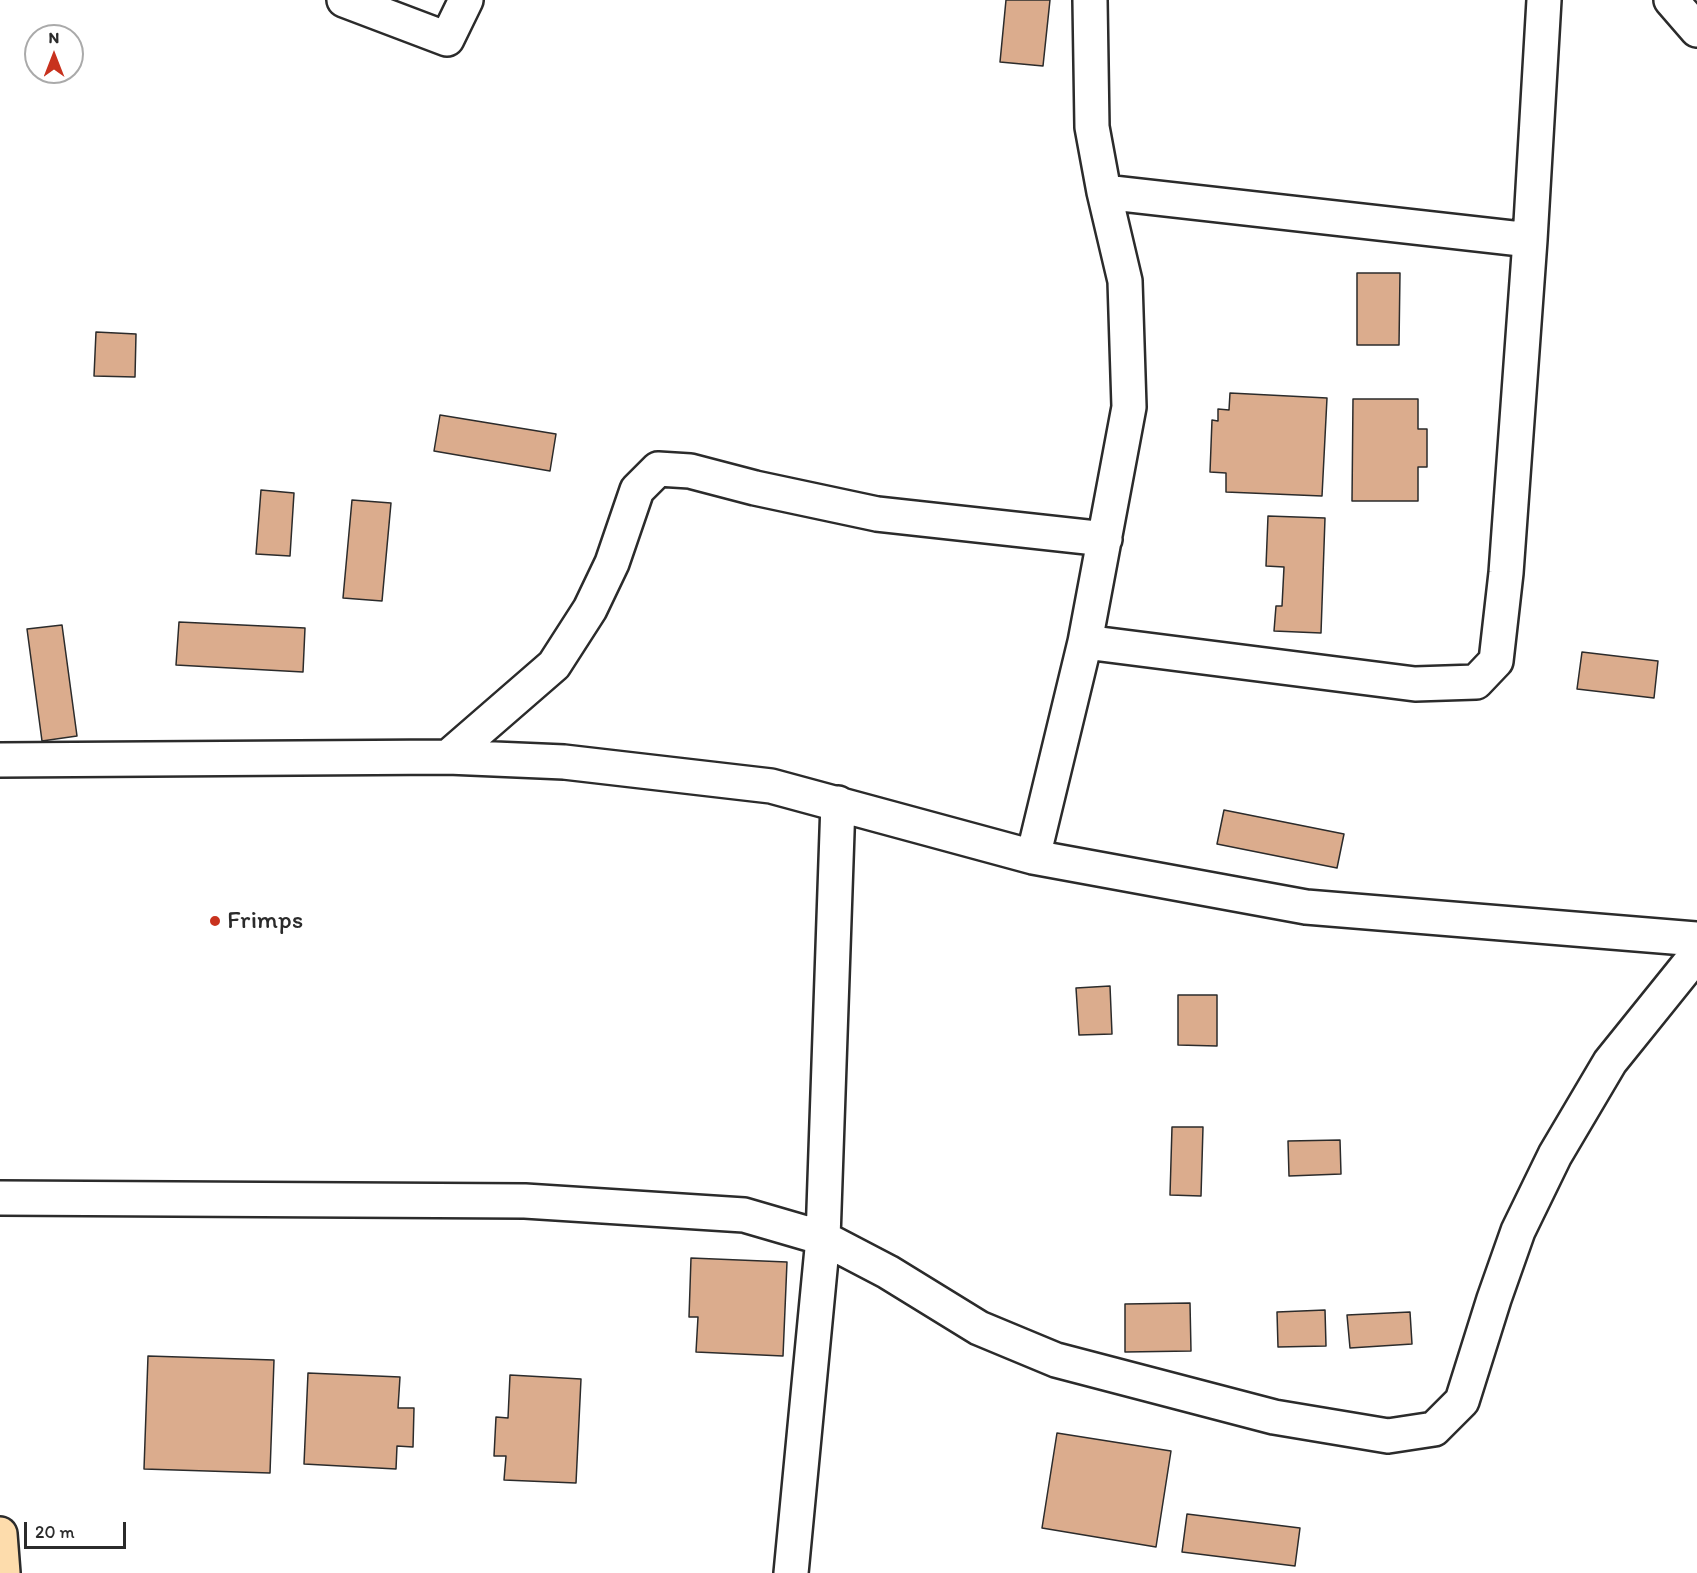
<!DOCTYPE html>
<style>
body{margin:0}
#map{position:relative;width:1697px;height:1573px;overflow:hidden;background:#fff;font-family:Itim,sans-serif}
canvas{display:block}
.north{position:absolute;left:24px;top:24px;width:60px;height:60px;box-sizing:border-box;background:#fff;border:2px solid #aaa;border-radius:50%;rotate:0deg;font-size:16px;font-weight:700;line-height:24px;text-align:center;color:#2b2b2b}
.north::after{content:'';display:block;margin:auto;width:21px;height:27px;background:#c8321e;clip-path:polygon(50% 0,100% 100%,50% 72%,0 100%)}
.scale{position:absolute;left:24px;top:1522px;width:102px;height:27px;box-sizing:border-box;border:3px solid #2b2b2b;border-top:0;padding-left:8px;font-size:18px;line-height:21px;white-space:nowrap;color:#2b2b2b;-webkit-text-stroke:4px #fff;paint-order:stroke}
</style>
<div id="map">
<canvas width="1697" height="1573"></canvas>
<div class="north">N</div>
<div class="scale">20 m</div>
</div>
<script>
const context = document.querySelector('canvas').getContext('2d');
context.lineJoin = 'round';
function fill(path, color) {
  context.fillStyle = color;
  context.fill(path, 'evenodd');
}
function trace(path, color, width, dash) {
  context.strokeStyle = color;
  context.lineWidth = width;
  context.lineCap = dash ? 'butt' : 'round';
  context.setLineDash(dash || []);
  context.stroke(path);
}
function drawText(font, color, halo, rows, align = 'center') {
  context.font = font + ' Itim,sans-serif';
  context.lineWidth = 4.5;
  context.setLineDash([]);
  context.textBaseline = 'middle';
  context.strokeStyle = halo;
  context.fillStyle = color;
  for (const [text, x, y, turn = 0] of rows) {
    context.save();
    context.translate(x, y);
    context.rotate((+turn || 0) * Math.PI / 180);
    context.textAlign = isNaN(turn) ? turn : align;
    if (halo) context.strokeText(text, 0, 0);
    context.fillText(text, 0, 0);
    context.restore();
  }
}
const building = new Path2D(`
 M1006,0H1050L1043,66L1000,62Z
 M1357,273H1400L1399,345H1357Z
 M96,332L136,334L135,377L94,376Z
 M1230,393L1327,398L1322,496L1226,492V473L1210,472L1212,420L1218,421V409L1229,410Z
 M1353,399H1418V429H1427V467H1418V501H1352Z
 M440,415L556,434L550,471L434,451Z
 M261,490L294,493L290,556L256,554Z
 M352,500L391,503L382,601L343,598Z
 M1268,516L1325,518L1321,633L1274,631L1276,606H1282L1284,567L1266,566Z
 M179,622L305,628L303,672L176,665Z
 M62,625L77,736L42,741L27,629Z
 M1582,652L1658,661L1654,698L1577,689Z
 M1224,810L1344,834L1337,868L1217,844Z
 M1110,986L1112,1034L1079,1035L1076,988Z
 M1178,995H1217V1046L1178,1045Z
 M1172,1127H1203L1201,1196L1170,1195Z
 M1340,1140L1341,1174L1289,1176L1288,1141Z
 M691,1258L787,1262L783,1356L696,1352L698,1317H689Z
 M1190,1303L1191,1351L1125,1352V1304Z
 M1325,1310L1326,1346L1278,1347L1277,1312Z
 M1410,1312L1412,1344L1350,1348L1347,1315Z
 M148,1356L274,1360L270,1473L144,1469Z
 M308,1373L400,1377L398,1408H414L413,1447L397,1446L396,1469L304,1464Z
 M510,1375L581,1379L576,1483L504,1480L506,1456H494L496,1417L508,1418Z
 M1057,1433L1171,1451L1156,1547L1042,1528Z
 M1187,1514L1300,1528L1295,1566L1182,1552Z`);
fill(building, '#dbac8d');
trace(building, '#2b2b2b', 1.5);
const minor = new Path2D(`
 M344,0L447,39L466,0
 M1671,0L1697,30
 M1104,192L1530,240
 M1085,642L1415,684L1476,682L1496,661L1506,573L1530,240L1544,0
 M448,757L554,665L590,609L612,563L637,490L658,469L690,471L755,488L877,514L1105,539
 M0,760L448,757L564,762L771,786L1033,857L1306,907L1697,939
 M1033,857L1085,642L1129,407L1125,281L1104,192L1092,127L1090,0
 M0,1198L525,1201L744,1215L823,1238L888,1272L979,1328L1056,1360L1274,1417L1388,1436L1434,1429L1462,1401L1494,1299L1518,1231L1555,1155L1610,1062L1697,954
 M791,1573L823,1238L838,803`);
const highway = new Path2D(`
 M0,1534L3,1573`);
trace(minor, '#2b2b2b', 38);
trace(highway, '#2b2b2b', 38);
trace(minor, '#fff', 33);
trace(highway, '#fddcac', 33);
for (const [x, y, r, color] of [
 [215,921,6,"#c8321e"]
]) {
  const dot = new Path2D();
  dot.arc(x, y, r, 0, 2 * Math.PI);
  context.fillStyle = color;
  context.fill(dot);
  trace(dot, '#fff', 2);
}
drawText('26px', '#2b2b2b', '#fff', [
 ["Frimps",227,921]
], 'left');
</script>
